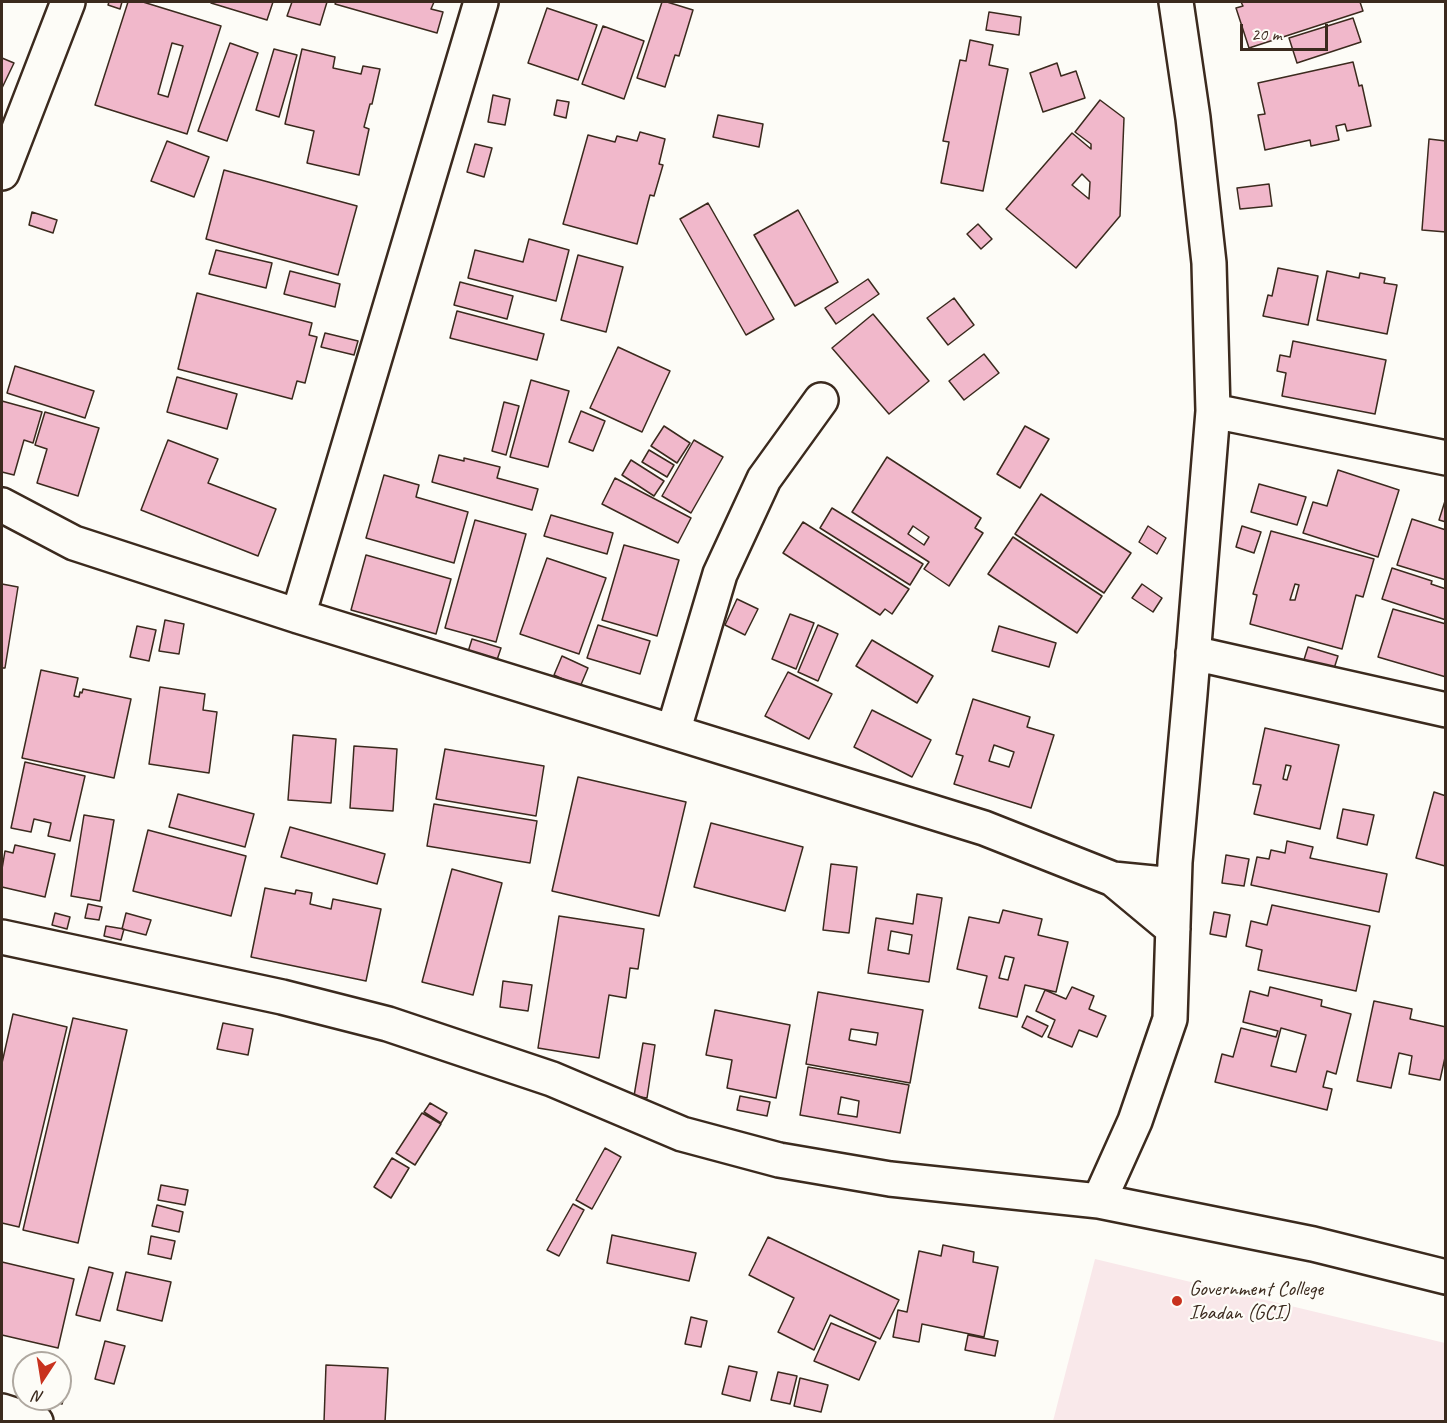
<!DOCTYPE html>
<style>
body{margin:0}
#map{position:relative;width:1447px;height:1423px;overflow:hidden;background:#fdfcf7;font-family:Caveat,sans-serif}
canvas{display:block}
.frame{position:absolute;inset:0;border:3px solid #3b2a1e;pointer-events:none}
.north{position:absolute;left:12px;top:1351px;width:60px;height:60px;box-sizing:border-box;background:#fdfcf7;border:2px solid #afa8a0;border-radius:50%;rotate:192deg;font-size:16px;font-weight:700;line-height:24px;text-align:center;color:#3b2a1e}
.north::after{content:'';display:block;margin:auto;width:21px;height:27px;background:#c8321e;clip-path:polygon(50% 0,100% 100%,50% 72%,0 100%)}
.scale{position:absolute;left:1240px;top:24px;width:88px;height:27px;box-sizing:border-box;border:3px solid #3b2a1e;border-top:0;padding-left:8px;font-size:18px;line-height:21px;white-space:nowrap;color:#3b2a1e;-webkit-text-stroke:4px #fdfcf7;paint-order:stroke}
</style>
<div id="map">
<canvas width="1447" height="1423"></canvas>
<div class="frame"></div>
<div class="north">N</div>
<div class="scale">20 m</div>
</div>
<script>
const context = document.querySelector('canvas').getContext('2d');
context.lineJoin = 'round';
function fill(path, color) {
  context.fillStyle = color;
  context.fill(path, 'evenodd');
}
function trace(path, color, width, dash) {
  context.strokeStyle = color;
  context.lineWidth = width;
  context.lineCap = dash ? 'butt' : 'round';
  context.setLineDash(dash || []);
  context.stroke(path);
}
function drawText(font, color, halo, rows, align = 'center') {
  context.font = font + ' Caveat,sans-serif';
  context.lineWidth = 4.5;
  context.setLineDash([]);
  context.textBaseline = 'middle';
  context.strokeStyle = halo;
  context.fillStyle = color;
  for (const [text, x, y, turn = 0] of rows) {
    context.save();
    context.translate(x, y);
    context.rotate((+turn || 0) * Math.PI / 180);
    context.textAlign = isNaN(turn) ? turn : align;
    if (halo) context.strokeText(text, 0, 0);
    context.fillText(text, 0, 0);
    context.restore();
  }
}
fill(new Path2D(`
 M1095,1259L1445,1343V1421H1053Z`), '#f9e8ea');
const building = new Path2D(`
 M109,2H122L120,9L108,5Z
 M128,2H143L221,26L187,134L95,105ZM172,43L183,46L168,97L158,94Z
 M211,2H273L267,20L211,3Z
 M292,2H327L320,25L287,16Z
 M336,2H434L431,9L443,12L437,33L335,4Z
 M662,2H667L693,10L679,56L675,55L665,87L637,78Z
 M1241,2H1360L1363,11L1249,48L1236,8L1243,6Z
 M547,8L597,25L578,80L528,63Z
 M989,12L1021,17L1019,35L986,30Z
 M1353,18L1361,42L1297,63L1289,38Z
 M603,26L644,41L624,99L582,84Z
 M970,40L993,45L989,65L1008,69L983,191L941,183L949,142L943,141L960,60L966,61Z
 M230,43L258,53L227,141L198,131Z
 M274,49L297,55L279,117L256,110Z
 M302,49L335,57L333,68L361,74L363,66L380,69L372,104H370L364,127L369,129L359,175L307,163L314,131L285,124Z
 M2,58L14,63L2,88Z
 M1353,62L1359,86L1362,85L1371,126L1347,131L1345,124L1336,126L1339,140L1311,146L1310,140L1265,150L1258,115L1265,114L1258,83Z
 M1057,63L1061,76L1076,71L1085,98L1043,112L1030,73Z
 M493,95L510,99L505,125L488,122Z
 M557,100L569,102L566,118L554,115Z
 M1100,100L1124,118L1120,216L1076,268L1006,209L1072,133L1091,149V144L1075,132ZM1082,174L1090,182L1089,199L1072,185Z
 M718,115L763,124L759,147L713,137Z
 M640,132L665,139L659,164L663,165L654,196L650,195L637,244L563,224L588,135L615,142L617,136L637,141Z
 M1429,139L1446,141V232L1422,230Z
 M167,141L209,157L194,197L151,181Z
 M475,144L492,148L484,177L467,172Z
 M224,170L357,206L338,275L206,239Z
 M1269,184L1272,206L1240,209L1237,188Z
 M708,203L774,319L746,335L680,219Z
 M798,210L838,282L795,306L754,235Z
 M32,212L57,220L53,233L29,225Z
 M978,224L992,239L981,249L967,234Z
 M529,239L569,250L556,301L468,278L475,250L523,262Z
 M216,250L272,263L266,288L209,274Z
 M578,255L623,267L606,332L561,320Z
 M1278,268L1318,276L1308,325L1263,316L1268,295L1272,296Z
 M290,271L340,284L335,307L284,294Z
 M1327,271L1359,278L1360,273L1385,278L1384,283L1397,285L1387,334L1317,320Z
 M868,279L879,294L836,324L825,308Z
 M460,282L513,296L507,319L454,305Z
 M197,293L312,323L309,335L317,337L305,383L297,381L292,399L178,369Z
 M954,298L974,325L948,345L927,318Z
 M457,311L544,334L537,360L450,338Z
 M873,314L929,381L889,414L832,348Z
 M325,333L358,341L354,355L321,347Z
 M1293,341L1386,360L1375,414L1282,396L1286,373L1277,371L1280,355L1290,357Z
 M618,347L670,371L642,432L590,408Z
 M984,354L999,373L964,400L949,381Z
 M15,366L94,391L85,418L7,393Z
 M177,377L237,394L227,429L167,412Z
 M531,380L569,391L548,467L510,457Z
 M2,401L42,412L33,443L24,440L14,475L2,472Z
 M504,402L519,406L506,455L492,451Z
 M581,411L605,421L593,451L569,442Z
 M45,412L99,428L78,496L37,483L47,449L35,445Z
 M664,426L690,443L677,463L651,446Z
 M1025,426L1049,439L1020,488L997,474Z
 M168,440L218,459L208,483L276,509L258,556L141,510Z
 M694,440L723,457L691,513L662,496Z
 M649,450L674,465L667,477L642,462Z
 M439,455L464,461V458L500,467L497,478L538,489L532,510L432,482Z
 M887,457L981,518L975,528L983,533L949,586L924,569L929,562L852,512ZM913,526L929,537L924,545L908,534Z
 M631,460L664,481L654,496L622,475Z
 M1338,470L1399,490L1378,557L1303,533L1313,502L1327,506Z
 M384,475L419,485L416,497L468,512L454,563L366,538Z
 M615,478L691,518L678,543L602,504Z
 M1259,484L1306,497L1297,525L1251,512Z
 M1041,494L1131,553L1104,593L1015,534Z
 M1445,501H1446V522L1439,520Z
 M832,508L923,564L910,585L820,528Z
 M551,515L613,533L607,554L544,536Z
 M1412,519L1446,530V580L1397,565Z
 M475,520L526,534L496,642L445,628Z
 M803,522L909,589L892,614L885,609L880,615L783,553Z
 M1148,526L1166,538L1157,554L1139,542Z
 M1242,526L1261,532L1254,553L1236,547Z
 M1271,531L1374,559L1363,597L1356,595L1342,649L1250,624L1257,595L1253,594ZM1295,584L1299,585L1295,600H1290Z
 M1013,537L1102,596L1077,633L988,574Z
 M624,545L679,560L657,636L602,620Z
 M366,555L451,579L436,634L351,610Z
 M547,558L606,578L579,654L520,634Z
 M1392,568L1432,581L1431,584L1446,589V620L1382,599Z
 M2,584L18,587L5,668H2Z
 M1142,584L1162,598L1153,612L1132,598Z
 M737,599L758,609L745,635L725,625Z
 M1393,609L1446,624V677L1378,657Z
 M790,614L814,623L796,669L772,659Z
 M165,620L184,624L179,654L159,651Z
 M598,625L650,641L640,674L587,658Z
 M818,625L838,634L818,681L798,672Z
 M137,626L156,630L149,661L130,657Z
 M999,626L1056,643L1049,667L992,651Z
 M472,639L501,648L496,663L467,655Z
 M872,640L933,676L917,703L856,666Z
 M1308,647L1338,656L1332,675L1302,666Z
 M562,656L588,668L580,687L554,675Z
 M41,670L78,678L74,696L79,697L80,692L82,693L83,689L131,699L114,778L22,758Z
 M788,672L832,694L809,739L765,716Z
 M160,687L205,694L203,710L217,712L209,773L149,764Z
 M973,699L1030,717L1027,727L1054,735L1031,808L954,784L963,756L956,754ZM994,745L1014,752L1009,767L989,761Z
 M872,710L931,740L912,777L854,747Z
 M1265,728L1339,745L1320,829L1254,814L1261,785L1253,784ZM1286,765L1291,766L1287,780L1283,779Z
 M293,735L336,739L331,803L288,800Z
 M354,746L397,749L393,811L350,808Z
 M445,749L544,766L536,816L436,799Z
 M25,762L85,776L70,841L48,836L51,823L34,819L31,832L11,828Z
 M578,777L686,802L659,916L552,891Z
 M1434,792L1446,796L1445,866L1416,858Z
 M178,794L254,814L245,847L169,827Z
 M434,804L537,821L530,863L427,846Z
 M1343,809L1374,815L1367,845L1337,838Z
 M84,815L114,820L100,901L71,896Z
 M711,823L803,847L785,911L694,887Z
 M290,827L385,854L377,884L281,857Z
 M148,830L246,856L231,916L133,891Z
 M1287,841L1313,847L1310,858L1387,874L1379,912L1251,885L1257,857L1269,859L1271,850L1285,853Z
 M15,845L55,854L45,897L2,887V869L5,851L13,853Z
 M1226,855L1249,859L1244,886L1222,883Z
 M831,864L857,867L849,933L823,930Z
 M452,869L502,883L473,995L422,982Z
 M265,888L295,894L296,890L312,893L310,904L331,909L333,899L381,909L366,981L251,957Z
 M917,894L942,898L929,982L868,973L876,918L913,924ZM891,931L912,935L909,954L888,950Z
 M88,904L102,907L99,920L85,918Z
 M1272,905L1370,926L1356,991L1258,970L1262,950L1246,946L1251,921L1267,925Z
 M1003,910L1042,919L1038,935L1068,942L1056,992L1025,985L1017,1017L979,1008L987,976L957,969L969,917L999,923ZM1005,956L1014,958L1008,980L999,978Z
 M1214,912L1230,915L1226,937L1210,934Z
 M55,913L70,917L67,929L52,925Z
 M126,913L151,920L146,935L122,929Z
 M559,916L644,929L638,969L630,968L626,998L609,995L599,1058L538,1048Z
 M106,926L124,929L121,940L104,936Z
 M503,981L532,985L528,1011L500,1007Z
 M1072,987L1094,996L1089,1009L1106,1016L1097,1037L1079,1030L1072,1047L1048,1037L1055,1020L1036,1011L1045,990L1066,999Z
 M1270,987L1322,1000L1321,1006L1351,1014L1336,1074L1327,1071L1323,1087L1332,1089L1327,1110L1215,1082L1222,1054L1233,1057L1241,1028L1276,1037L1278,1031L1243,1022L1250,991L1268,996ZM1281,1028L1306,1035L1296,1072L1271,1066Z
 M818,992L923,1010L910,1083L806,1064ZM851,1029L878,1033L876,1045L849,1040Z
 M1374,1001L1412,1009L1410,1019L1446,1027V1053L1440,1080L1409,1074L1412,1056L1399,1053L1391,1088L1357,1081Z
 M715,1010L790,1025L776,1098L727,1088L732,1060L706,1055Z
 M13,1014L67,1027L19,1227L2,1223V1063Z
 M1027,1016L1048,1026L1042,1037L1022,1027Z
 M73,1018L127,1030L78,1243L23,1230Z
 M223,1023L253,1029L248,1055L217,1049Z
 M643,1043L655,1045L647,1098L634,1096Z
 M808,1067L909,1085L900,1133L800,1115ZM841,1097L859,1101L857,1117L838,1114Z
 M740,1096L770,1102L767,1116L737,1110Z
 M430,1103L447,1113L441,1123L424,1112Z
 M422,1113L441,1124L415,1165L396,1153Z
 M605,1148L621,1157L592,1209L576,1200Z
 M392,1158L409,1168L391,1198L374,1187Z
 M161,1185L188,1190L185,1205L158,1200Z
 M573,1204L584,1210L559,1256L547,1250Z
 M157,1205L183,1212L179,1232L152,1226Z
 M612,1235L696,1253L689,1281L607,1263Z
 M151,1236L175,1241L171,1259L148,1254Z
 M768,1237L899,1300L880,1339L830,1315L814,1350L778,1332L794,1298L749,1275Z
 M943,1245L974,1252L973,1262L998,1267L984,1337L922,1324L919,1342L893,1337L898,1310L907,1312L919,1251L941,1256Z
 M2,1262L74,1279L58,1348L2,1335Z
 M89,1267L113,1273L100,1321L76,1315Z
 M126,1272L171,1282L162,1321L117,1310Z
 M691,1317L707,1321L701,1347L685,1344Z
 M831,1323L876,1342L859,1380L814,1361Z
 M968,1335L998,1341L995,1356L965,1350Z
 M105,1341L125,1346L114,1384L95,1379Z
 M326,1365L388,1368L385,1422H324Z
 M729,1366L757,1372L750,1401L722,1394Z
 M778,1372L797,1376L790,1404L771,1400Z
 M800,1378L828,1385L821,1412L794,1406Z
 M60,1385L67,1387L62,1404L47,1399H60Z`);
fill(building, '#f1b8cb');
trace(building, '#3b2a1e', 1.5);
const minor = new Path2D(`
 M2,173L68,2
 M1213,411L1446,458
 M2,505L74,543L298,616L984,828L1113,879L1174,885
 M298,616L481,2
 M1193,653L1446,710
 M673,732L720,574L764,479L821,400
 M1113,879L1173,929
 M2,937L282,997L388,1024L552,1079L682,1134L779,1160L890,1179L1099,1201L1313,1244L1446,1277
 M1099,1201L1135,1121L1170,1019L1175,862L1190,694L1213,411L1209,263L1193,118L1176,2
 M2,1411L36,1422`);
trace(minor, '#3b2a1e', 38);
trace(minor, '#fdfcf7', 33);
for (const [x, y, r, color] of [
 [1177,1301,6,"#c8321e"]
]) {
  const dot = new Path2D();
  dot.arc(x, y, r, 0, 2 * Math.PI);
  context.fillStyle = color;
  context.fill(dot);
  trace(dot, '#fdfcf7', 2);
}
drawText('21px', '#3b2a1e', '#fdfcf7', [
 ["Government College",1189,1289],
 ["Ibadan (GCI)",1189,1313]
], 'left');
</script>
